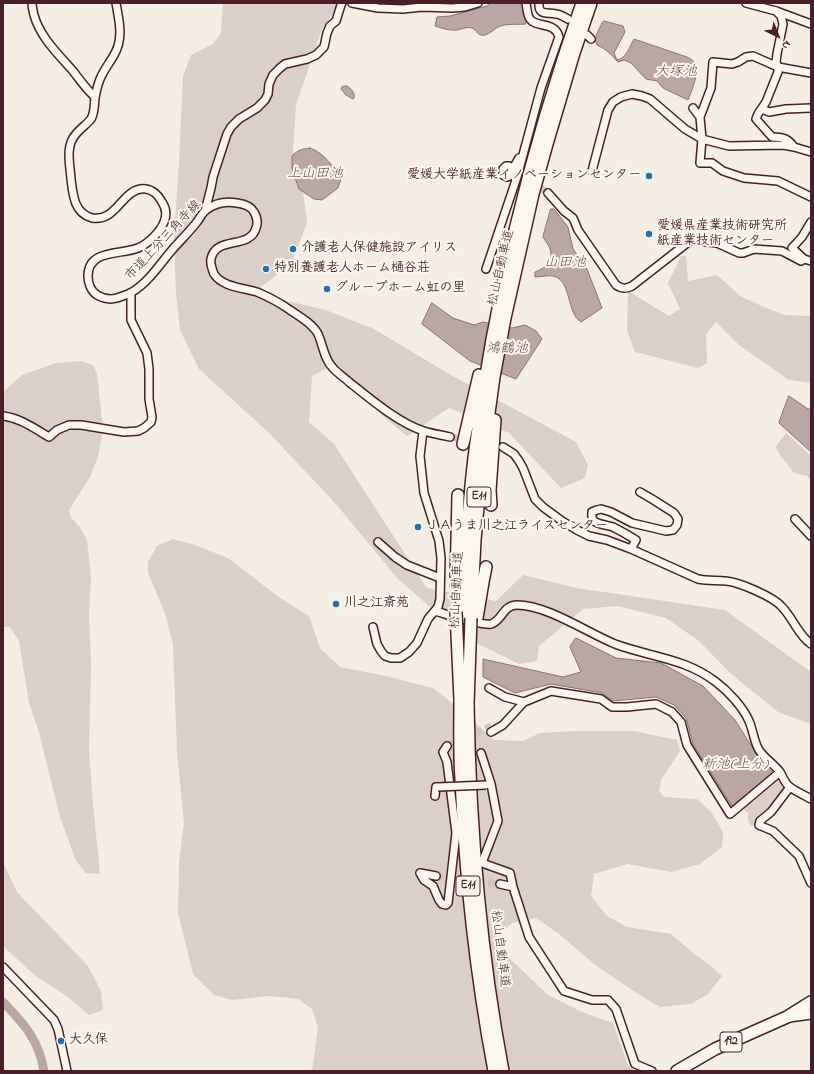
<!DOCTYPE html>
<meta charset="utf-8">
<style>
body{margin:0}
#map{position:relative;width:814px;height:1074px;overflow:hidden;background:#f4eee4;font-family:"Indie Flower",sans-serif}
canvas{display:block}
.frame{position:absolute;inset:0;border:4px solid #4a1f2b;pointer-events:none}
.north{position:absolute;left:758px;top:16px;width:40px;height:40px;-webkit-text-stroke:3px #fbf7ec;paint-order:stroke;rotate:137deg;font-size:11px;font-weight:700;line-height:16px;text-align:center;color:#4a1f2b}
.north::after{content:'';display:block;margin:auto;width:14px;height:18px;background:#4a1f2b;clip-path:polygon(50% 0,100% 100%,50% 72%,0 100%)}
</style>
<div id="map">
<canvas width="814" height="1074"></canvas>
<div class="frame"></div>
<div class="north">N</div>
</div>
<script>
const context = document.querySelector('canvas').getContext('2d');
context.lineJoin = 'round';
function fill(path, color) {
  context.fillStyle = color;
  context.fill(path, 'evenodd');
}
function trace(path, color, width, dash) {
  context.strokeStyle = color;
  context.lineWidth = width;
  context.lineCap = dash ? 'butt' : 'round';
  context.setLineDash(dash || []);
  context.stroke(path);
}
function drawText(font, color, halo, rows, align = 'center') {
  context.font = font + ' "Indie Flower","Klee One",sans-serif';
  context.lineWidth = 4;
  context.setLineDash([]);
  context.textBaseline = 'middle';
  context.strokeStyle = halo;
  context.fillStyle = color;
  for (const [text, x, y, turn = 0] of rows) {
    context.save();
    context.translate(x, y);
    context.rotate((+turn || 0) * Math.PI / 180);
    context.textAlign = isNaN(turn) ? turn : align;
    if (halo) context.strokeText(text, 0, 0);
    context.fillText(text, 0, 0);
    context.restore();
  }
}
fill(new Path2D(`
 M223,3H340L322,29L296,105L293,152L301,177L307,223L291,264L261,287L270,297L326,310L374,329L449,374L576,442L588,465L585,478L561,488L509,433L449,408L407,436L326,369L312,376L309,422L334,444L427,588L496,601L523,575L577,588L725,610L811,672V724L778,712L729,672L699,641L666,618L618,606L583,609L539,646L537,661L519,664L466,638L399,580L335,503L269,433L199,369L180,330L176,294L174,236L179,163L183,76L191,55L213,44L221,33Z
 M681,256H686L688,281L717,275L740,296L764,307L784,315L811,316V383L789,380L739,345L716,322L706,334L707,363L698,368L635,352L627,331L628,291L669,316L680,309L668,283Z
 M81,361L93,365L97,374L103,429L98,457L90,477L69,510L71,518L80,527L87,540L91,577L89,615L91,664L89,751L93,805L100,874L86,873L76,861L60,817L39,732L29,703L19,641L10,627H3V392L22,375L56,363Z
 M786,433L811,456V481L807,476L794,473L777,451L776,446Z
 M173,539L195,545L228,558L280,598L309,616L320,648L340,667L386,676L433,688L461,710L494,740L523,741L540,733L576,731H634L677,740L680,751L661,780L659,791L664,797L697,799L711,812L723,832L722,847L700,864L671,872L628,864L594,874L591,896L607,916L627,927L671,934L696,955L711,966L722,976L708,994L691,1004L660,1007L638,994L598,967L559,934L536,918L512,923L494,938L505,954L548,995L582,1012L613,1023L628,1065L634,1071H312L318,1028L312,1009L298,999L269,996L232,1000L214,995L193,974L178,913L179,862L184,823L177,752L173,644L165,613L148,573V562L157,546Z
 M782,778L788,787L758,825L751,826L748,820V813L743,809Z
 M3,862L17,892L88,966L101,991L103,1010L89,1015L68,997L36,976L7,950L3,945Z`), '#dbd0c9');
const water = new Path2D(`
 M490,3H524L526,24C517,25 506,23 498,27C494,29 490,34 485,35C478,37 477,30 472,28C466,26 459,31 453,30C447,30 441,28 435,26L437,17L450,16L487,6Z
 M604,21L623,26L625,32L614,53L617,60C626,59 630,46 634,39L687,57C691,59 695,61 696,66C699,74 691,92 688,100L663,88L657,81L646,79L631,63L624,60L618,62L617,61C611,54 606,49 597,45C593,38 599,30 602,23Z
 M347,86C351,89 355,92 354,98L353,99L346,95L341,89L342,87Z
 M310,148C324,153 334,167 341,179L338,188L322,200L314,199L299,189L292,169V156C298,150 302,149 310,148Z
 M551,209H554L568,227L573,249L587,269L602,308L581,322C566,313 572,280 553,276C548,275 540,277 535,277V272C545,268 554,262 550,249C549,245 545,241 543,237Z
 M432,303L453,318L474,325L483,322L512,328L525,325L536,331L542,339L516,379L470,361L422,324Z
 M789,396L808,409H811V452L779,423Z
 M576,638L616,658L661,663L703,686L735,720L759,758L773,773L732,806L693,744L686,718L674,705L656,697L613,701L602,693L551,684L515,693L483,677V659L563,677L581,672L570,647Z`);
fill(water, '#baa7a5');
trace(water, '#8d7174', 1);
trace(new Path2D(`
 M3,1002C24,1024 39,1040 44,1071`), '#baa7a5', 9);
trace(new Path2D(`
 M514,170L548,193
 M450,437L467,440
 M447,746L491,726
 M436,876L500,884`), '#d2c5bf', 7, [7, 3.5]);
const minor = new Path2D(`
 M32,3C32,7 33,11 34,15C40,37 58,54 73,71C80,80 86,89 95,97
 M116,3C119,21 124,38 114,55C109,64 102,72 99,82C97,87 96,93 95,98C94,105 95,112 91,119C87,124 81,128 76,134C65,146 70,164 71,179C73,195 74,213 92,218C98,219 103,218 108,215C121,207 128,187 146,189C153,190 159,196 162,202C166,208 167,215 164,222C160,232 148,244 138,248C121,255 88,249 88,276C88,283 91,291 97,295C104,299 110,300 117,298C122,296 127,295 132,292C148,283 160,264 172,250C180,241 189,232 197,222C200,218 202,213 206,210C215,203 226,201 237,203C244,204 251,206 254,212C257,217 258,223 256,228C250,250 216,235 211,259C210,264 212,269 214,274C222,287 244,288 257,292C269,297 280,303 290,310C299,316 313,324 318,334C323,345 324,359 333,368C337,373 344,377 349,382C369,398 400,424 424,431C433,434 442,435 450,437
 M352,3L378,8L403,9L422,7L452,8L465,7L478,3
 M539,3C538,16 547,12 556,14C560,14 564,17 568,19
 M746,3L776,11L811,24
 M776,11L781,16L783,24L777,54L776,62L778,67V72L766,102L758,114L756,119L772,137C783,138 787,137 794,147
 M587,35L591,39
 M693,108L700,117L702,139L700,163H712L723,171L744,178L778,181L811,197
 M762,109L769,112L786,109L811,108
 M700,117L711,88L713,62L732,64L738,62L746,57L753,56L778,67L811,73
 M509,166H506L503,169V175L507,177L509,176L519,158
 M592,171L608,110L613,102L621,97L632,94L642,96L650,99L685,129L702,139L729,146L783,145L794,147L811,152
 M548,193L564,211L573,218L578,230L616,285C622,289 626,289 632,286L691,240L717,243L739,253H743L754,249L782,251L801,261L804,259
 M205,211L211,188L213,177L227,134L231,127L239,119L257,108L265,100L268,94L269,84L273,75L280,68L285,64L307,59L316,55L324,47L327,33L330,26L336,21L341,5L342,3
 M811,222L802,237L792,248L804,259L811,261
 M486,269L517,177L541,88L559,37C555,21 536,28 530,19C527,15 527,8 526,3
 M3,416C20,418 34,428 49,437L57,430L69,425H81L124,432L138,431L144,428L151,422L152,417L149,399V369L147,353L131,320V293
 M503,447L514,454L519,461L523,468L535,499L543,507L562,521L577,530L589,536L607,540L631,549L698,579C707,581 717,580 726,581C739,582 774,597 782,607C793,618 798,635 811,644
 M795,519L811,536
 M378,542L395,557L407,565L440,578
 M631,549L636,540C628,535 621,531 613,527C607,525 599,525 594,521C591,518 592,516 592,512L597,510L601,509L611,512L632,523L666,531L673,530L677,525L678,519L674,513L652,499L640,492
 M435,611C446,614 481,626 491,624C502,621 503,605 517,605C547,605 586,632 615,644C650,657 685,658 716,682C728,691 743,707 749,721C753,730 754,742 759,750C764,758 774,764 780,772C783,777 785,784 790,787C793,790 806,796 811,799
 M373,627L377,644L381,651L385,656L391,658H400L409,652L417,643L428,619L438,607L440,599L441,558L439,541L424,493L420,456L423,431
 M489,688L505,697L524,702L551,691L601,699L612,707H627L656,704L672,712L681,722L687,745L730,814L780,772
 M491,732L503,725L524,702
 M481,753L491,784L498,821L482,863L510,873L513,887L529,937L564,991L592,1000H608L616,1009L635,1064L652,1071
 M790,787L771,812L760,821L759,825L761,826L773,831L799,856L811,883
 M435,796L436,787H438
 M420,873L424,880L433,886L439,900L442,904L446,905L448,903L456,833L447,762L443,752L447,746
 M420,873L436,876
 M500,884L513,887
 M3,967L54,1020L58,1029L67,1071`);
const major = new Path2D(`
 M789,1017L811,1014`);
const highway = new Path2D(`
 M463,444L479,375
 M491,505L490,490L495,420
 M456,584L458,495
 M461,613C465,559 468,504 475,450C494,298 531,148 582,3
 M471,618L475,540L482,463L494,377L505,318L533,194L547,144L574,53L591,3
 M477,618L483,582L486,567
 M460,700C460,726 459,752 461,779C465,877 476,975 494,1071
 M468,704C470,827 480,950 503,1071
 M677,1071L715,1049L787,1017L811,1002`);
trace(minor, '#4a1f2b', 10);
trace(major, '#4a1f2b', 12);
trace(highway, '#4a1f2b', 14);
trace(minor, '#fbf7ec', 7);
trace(major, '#fbf7ec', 9);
trace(highway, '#fbf7ec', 11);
const minorBridge = new Path2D(`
 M438,787L486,785`);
const highwayBridge = new Path2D(`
 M456,612L460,700
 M468,704L471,618`);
trace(minorBridge, '#4a1f2b', 10, []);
trace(highwayBridge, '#4a1f2b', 14, []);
trace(minorBridge, '#fbf7ec', 7);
trace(highwayBridge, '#fbf7ec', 11);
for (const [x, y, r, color] of [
 [649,176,4,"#1f6fb2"],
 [649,234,4,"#1f6fb2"],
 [293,249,4,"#1f6fb2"],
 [266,269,4,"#1f6fb2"],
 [327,289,4,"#1f6fb2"],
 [418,527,4,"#1f6fb2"],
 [336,604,4,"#1f6fb2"],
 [61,1041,4,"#1f6fb2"]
]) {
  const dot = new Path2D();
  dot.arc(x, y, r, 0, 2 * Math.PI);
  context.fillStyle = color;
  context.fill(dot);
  trace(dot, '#fbf7ec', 1.5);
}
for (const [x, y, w] of [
 [479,497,24],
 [468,886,24],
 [731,1042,22]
]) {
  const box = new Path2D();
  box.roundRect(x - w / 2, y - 10, w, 20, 3);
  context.fillStyle = '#fbf7ec';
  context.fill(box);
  trace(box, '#4a1f2b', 1);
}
drawText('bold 12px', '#4a1f2b', null, [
 ["E11",479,497],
 ["E11",468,886],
 ["192",731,1042]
]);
drawText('bold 13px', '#4a1f2b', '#fbf7ec', [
 ["愛媛大学紙産業イノベーションセンター",641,176,"right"],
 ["愛媛県産業技術研究所",657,227],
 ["紙産業技術センター",657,242],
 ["介護老人保健施設アイリス",301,249],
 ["特別養護老人ホーム樋谷荘",274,269],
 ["グループホーム虹の里",335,289],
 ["ＪＡうま川之江ライスセンター",426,527],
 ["川之江斎苑",344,604],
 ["大久保",69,1041]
], 'left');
drawText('13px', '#4a1f2b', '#fbf7ec', [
 ["市道上分三角寺線",164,241,-47],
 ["松山自動車道",502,268,-77],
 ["松山自動車道",458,590,-87],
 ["松山自動車道",499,949,83]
]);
drawText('italic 14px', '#714f56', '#fbf7ec', [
 ["大塚池",676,73],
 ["上山田池",315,175],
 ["山田池",565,264],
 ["鴻鶴池",507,350],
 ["新池(上分)",735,766]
]);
</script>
